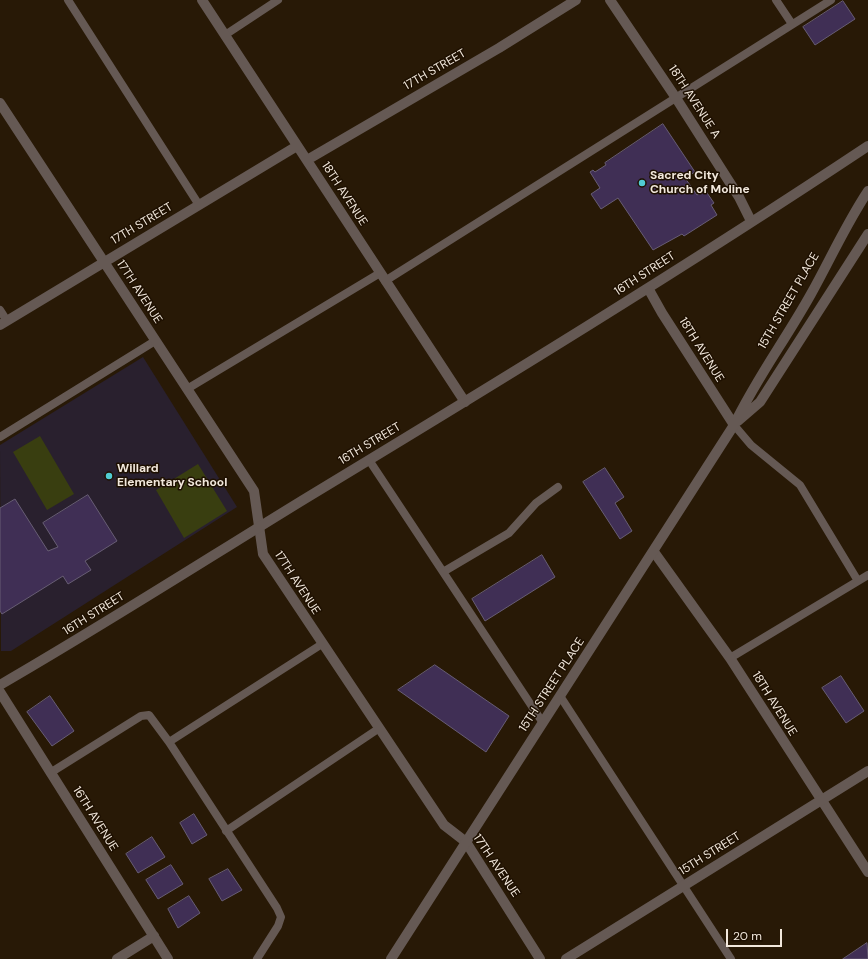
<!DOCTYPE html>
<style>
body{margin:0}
#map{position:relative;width:868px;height:959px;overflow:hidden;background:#281906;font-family:"DM Sans",sans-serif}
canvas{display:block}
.scale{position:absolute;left:726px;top:929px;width:56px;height:18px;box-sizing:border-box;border:2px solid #f2e8dc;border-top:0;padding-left:5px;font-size:12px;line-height:14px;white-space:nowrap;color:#f2e8dc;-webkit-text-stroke:3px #1e1001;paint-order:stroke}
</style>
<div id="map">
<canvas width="868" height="959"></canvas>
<div class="scale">20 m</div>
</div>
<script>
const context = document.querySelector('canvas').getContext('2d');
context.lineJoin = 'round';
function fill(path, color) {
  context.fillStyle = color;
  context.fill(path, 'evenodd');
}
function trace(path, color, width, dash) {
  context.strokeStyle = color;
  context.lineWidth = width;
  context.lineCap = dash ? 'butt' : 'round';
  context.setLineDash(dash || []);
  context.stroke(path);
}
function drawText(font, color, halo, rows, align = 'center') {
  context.font = font + ' "DM Sans",sans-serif';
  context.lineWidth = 3;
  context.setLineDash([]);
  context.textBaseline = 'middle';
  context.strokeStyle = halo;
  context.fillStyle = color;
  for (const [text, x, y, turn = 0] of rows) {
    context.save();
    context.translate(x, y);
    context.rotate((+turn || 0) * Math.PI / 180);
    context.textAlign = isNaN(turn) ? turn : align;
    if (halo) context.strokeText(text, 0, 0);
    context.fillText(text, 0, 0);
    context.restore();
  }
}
fill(new Path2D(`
 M143,357L237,507L11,651H1L0,445Z`), '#29202e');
fill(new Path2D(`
 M40,436L74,494L47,510L13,452Z
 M198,464L227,511L184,538L156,490Z`), '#393e10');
const building = new Path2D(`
 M843,1L855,19L815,45L803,27Z
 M663,124L695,172L685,178L697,195L705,190L714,203L711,205L717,215L684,236L682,234L653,250L618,198L601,209L591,194L600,188L590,172L593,170L595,172L606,165L605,163Z
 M605,468L624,497L615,503L632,531L620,539L583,482Z
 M88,495L117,541L85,561L91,570L68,584L63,576L2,614L0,611V508L15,499L48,551L58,547L43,523Z
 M542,555L555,577L485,621L472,599Z
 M435,665L509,716L486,752L398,690Z
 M841,676L864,711L846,723L822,688Z
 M50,696L74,731L52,746L27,712Z
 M194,814L207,835L192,844L180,823Z
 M152,837L165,857L138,873L126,854Z
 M171,865L183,884L158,899L146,880Z
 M228,869L242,890L222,901L209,879Z
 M189,896L200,913L178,928L168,909Z
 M867,943L868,959H843Z`);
fill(building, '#402f55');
trace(building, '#675d74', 1);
trace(new Path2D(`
 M68,0L199,205
 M776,0L792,24
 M225,35L278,0
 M385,281L831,0
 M0,310L7,321
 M187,389L380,273
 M734,425L751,445L800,485L858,581
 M0,437L155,341
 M369,460L543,723
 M443,572L509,533L536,503L558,487
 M730,658L868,575
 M560,696L731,959
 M169,742L322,644
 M50,773L141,716L149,715L169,742L277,908L281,917L278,926L257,959
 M226,831L378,729`), '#655954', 8);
trace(new Path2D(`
 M202,0L465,402
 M610,0L676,98L739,197L751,221
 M0,103L254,491L263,554L444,825L466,842L540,959
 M307,160L499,48L576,0
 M0,325L297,146
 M654,552L730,658L868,872
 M117,959L154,936`), '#655954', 10);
trace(new Path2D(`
 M648,288L662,313L734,425
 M738,421L760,402L868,234
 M0,685C102,626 202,562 303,500C493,385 683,269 868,146
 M0,692L168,959
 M391,959L734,425C756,379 786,339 811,294C830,260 846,224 868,191
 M566,959L868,771`), '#655954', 10);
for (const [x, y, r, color] of [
 [642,183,4,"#51ccd3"],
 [109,476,4,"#51ccd3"]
]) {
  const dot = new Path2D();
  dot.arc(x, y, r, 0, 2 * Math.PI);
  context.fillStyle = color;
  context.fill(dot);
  trace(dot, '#1e1001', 1.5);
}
drawText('12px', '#f2e8dc', '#1e1001', [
 ["17TH STREET",435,70,-30],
 ["18TH AVENUE A",694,102,57],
 ["18TH AVENUE",344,194,57],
 ["17TH STREET",142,224,-31],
 ["16TH STREET",645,274,-33],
 ["17TH AVENUE",139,292,57],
 ["15TH STREET PLACE",789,301,-60],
 ["18TH AVENUE",701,350,58],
 ["16TH STREET",370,444,-31],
 ["17TH AVENUE",297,583,57],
 ["16TH STREET",94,614,-32],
 ["15TH STREET PLACE",552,685,-57],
 ["18TH AVENUE",774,704,58],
 ["16TH AVENUE",95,819,58],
 ["15TH STREET",710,854,-32],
 ["17TH AVENUE",496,866,56]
]);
drawText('bold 12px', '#f2e8dc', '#1e1001', [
 ["Sacred City",650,176],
 ["Church of Moline",650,190],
 ["Willard",117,469],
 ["Elementary School",117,483]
], 'left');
</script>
